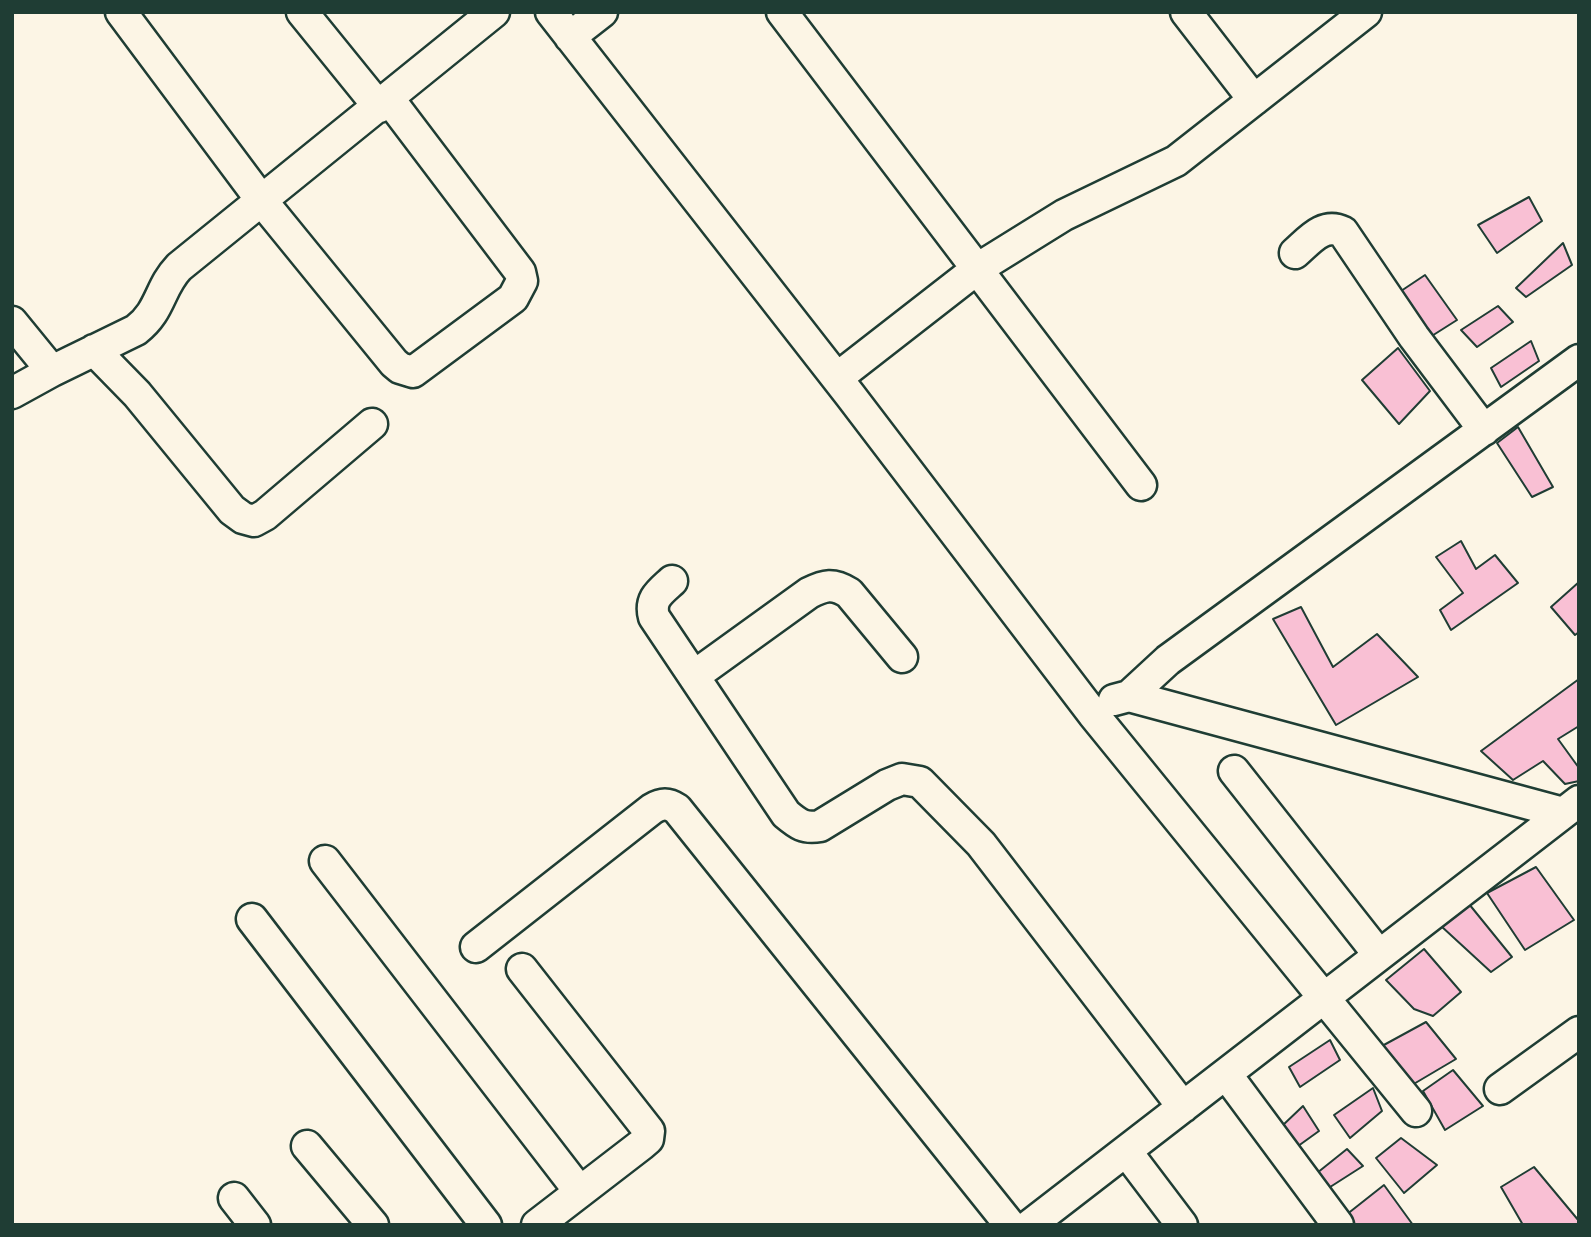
<!DOCTYPE html>
<style>
body{margin:0}
#map{position:relative;width:1591px;height:1237px;overflow:hidden;background:#fcf5e5;font-family:"Architects Daughter",sans-serif}
canvas{display:block}
.frame{position:absolute;inset:0;border:14px solid #1f3d34;pointer-events:none}
</style>
<div id="map">
<canvas width="1591" height="1237"></canvas>
<div class="frame"></div>
</div>
<script>
const context = document.querySelector('canvas').getContext('2d');
context.lineJoin = 'round';
function fill(path, color) {
  context.fillStyle = color;
  context.fill(path, 'evenodd');
}
function trace(path, color, width, dash) {
  context.strokeStyle = color;
  context.lineWidth = width;
  context.lineCap = dash ? 'butt' : 'round';
  context.setLineDash(dash || []);
  context.stroke(path);
}
const building = new Path2D(`
 M1529,197L1542,221L1497,253L1478,225Z
 M1563,243L1572,265L1526,297L1516,288Z
 M1425,275L1457,320L1427,339L1395,295Z
 M1498,306L1513,322L1477,347L1461,330Z
 M1531,341L1539,361L1501,387L1491,368Z
 M1398,348L1430,391L1399,424L1362,380Z
 M1518,427L1553,487L1532,497L1497,443Z
 M1461,541L1476,569L1495,555L1518,583L1451,630L1440,610L1463,593L1436,557Z
 M1579,582V632L1575,635L1551,607Z
 M1301,607L1333,667L1377,634L1418,677L1336,725L1273,619Z
 M1579,679V726L1558,739L1579,768V781L1565,784L1543,761L1513,780L1481,751Z
 M1536,867L1574,920L1525,950L1487,893Z
 M1469,904L1512,957L1491,972L1441,926Z
 M1424,949L1461,992L1433,1016L1414,1009L1386,980Z
 M1426,1022L1456,1059L1412,1085L1382,1046Z
 M1330,1040L1340,1060L1300,1087L1289,1067Z
 M1453,1070L1483,1106L1445,1130L1423,1091Z
 M1373,1088L1382,1111L1350,1138L1334,1115Z
 M1303,1106L1319,1131L1294,1149L1282,1126Z
 M1401,1138L1437,1165L1404,1193L1376,1158Z
 M1347,1149L1363,1166L1327,1189L1317,1173Z
 M1534,1167L1579,1221L1577,1225H1523L1501,1187Z
 M1384,1185L1413,1225H1354L1346,1215Z`);
fill(building, '#f9c0d4');
trace(building, '#1f3d34', 2);
const minor = new Path2D(`
 M121,12L262,201L394,363L400,368L413,372L513,298L522,281L520,272L389,99
 M302,12L379,107
 M551,12L850,395L1093,714L1416,1111
 M782,12L1141,485
 M1186,12L1254,100
 M570,37L602,12
 M1295,253C1309,241 1323,222 1343,232L1414,337L1484,430
 M12,322L52,371
 M94,350L137,394L232,510L243,518L254,521L265,515L372,424
 M837,378L977,269L1064,215L1176,161L1366,12
 M12,393L52,371L136,330C161,311 159,288 179,267L494,12
 M672,581C660,592 649,599 654,617L786,814C798,824 804,829 820,826L887,785L902,779L920,782L981,844L1183,1107
 M694,676L809,593C825,585 833,583 849,593L902,657
 M1129,696L1168,660L1579,360
 M1114,700L1129,696L1563,813
 M1234,771L1379,955
 M325,861L580,1192
 M252,919L486,1225
 M476,947L652,809C662,803 668,803 677,809L1010,1225
 M522,969L649,1131L648,1139L641,1145L537,1225
 M1226,1074L1338,1225
 M1500,1089L1579,1032
 M307,1146L373,1225
 M1126,1151L1182,1225
 M234,1198L255,1225
 M1030,1225L1579,801`);
trace(minor, '#1f3d34', 35);
trace(minor, '#fcf5e5', 30);
</script>
